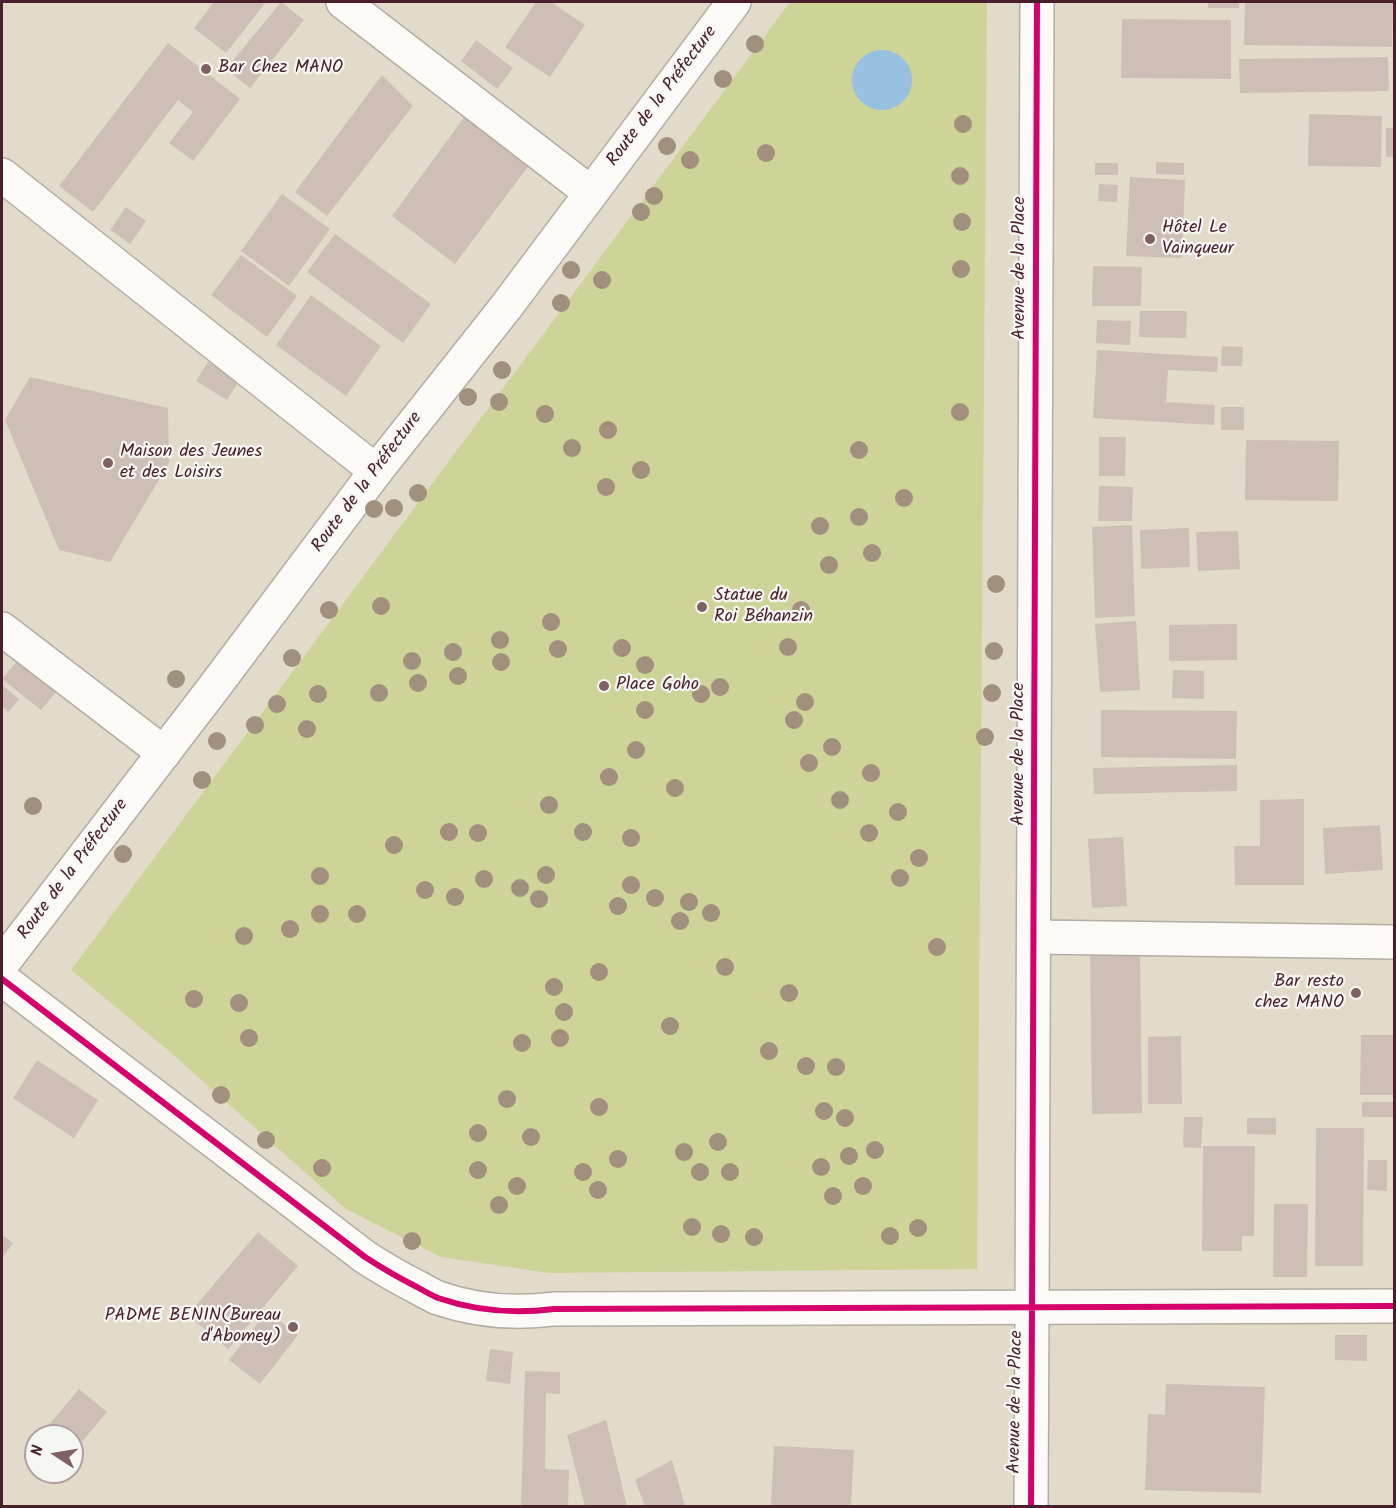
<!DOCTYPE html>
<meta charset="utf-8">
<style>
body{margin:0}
#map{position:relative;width:1396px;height:1508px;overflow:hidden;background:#e2dbca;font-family:Kalam,sans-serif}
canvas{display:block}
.frame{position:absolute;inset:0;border:3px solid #4a1f2b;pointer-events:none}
.north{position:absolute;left:24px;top:1424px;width:60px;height:60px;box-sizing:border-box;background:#f6f6f2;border:2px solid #b1a0a2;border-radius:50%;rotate:282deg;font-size:16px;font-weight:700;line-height:24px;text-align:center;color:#4a1f2b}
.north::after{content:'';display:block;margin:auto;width:21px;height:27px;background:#7f6163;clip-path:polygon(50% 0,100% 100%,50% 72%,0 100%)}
</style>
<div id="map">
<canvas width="1396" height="1508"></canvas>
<div class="frame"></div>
<div class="north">N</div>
</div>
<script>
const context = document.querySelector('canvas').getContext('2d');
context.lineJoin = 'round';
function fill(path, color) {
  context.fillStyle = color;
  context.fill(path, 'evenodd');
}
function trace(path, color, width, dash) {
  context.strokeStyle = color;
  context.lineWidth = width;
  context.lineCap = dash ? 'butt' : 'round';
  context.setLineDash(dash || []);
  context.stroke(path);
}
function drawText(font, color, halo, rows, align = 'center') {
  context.font = font + ' Kalam,sans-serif';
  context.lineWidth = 4.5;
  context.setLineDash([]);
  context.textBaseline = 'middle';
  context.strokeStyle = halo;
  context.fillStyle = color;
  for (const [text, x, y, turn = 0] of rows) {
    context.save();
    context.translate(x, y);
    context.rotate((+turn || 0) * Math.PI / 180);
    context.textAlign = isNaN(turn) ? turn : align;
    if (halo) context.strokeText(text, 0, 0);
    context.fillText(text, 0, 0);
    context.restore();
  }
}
fill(new Path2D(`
 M790,2H987L977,1269L549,1273L441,1257L346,1209L169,1051L71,970Z`), '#ced398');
fill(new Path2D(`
 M852 80a30 30 0 1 1 60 0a30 30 0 1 1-60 0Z`), '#98c0e0');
fill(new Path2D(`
 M214,2H266L226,53L194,28Z
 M281,2L304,20L250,88L226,69Z
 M536,2H551L585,25L550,77L505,47Z
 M1208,2H1239V8H1208Z
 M1245,2H1393L1392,47L1244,45Z
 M1122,19L1231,20V79L1121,78Z
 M476,40L513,68L497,89L461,61Z
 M168,43L240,99L193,161L169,143L193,112L178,100L93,212L59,186Z
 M1388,57L1389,91L1240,93L1239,59Z
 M382,75L413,106L327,216L295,192Z
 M1309,114L1382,116L1381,167L1308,166Z
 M465,116L530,164L455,264L392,216Z
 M1386,128H1394V157H1386Z
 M1156,162L1184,163V175L1156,174Z
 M1095,163H1118V175H1095Z
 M1130,177L1185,180L1182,258L1126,256Z
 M1099,184L1118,185L1117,202L1098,201Z
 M282,194L330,229L289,286L241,251Z
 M126,207L146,221L130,244L110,230Z
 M335,234L431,304L403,343L307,272Z
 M241,255L297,296L267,337L211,295Z
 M1093,266L1142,267L1141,306H1092Z
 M311,295L381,346L346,396L276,345Z
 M1140,311H1187L1186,338L1139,337Z
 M1097,320L1131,321L1130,345L1096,343Z
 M1222,346L1243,347L1242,366H1221Z
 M1097,350L1218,357L1217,372L1168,370L1166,402L1215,405L1214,425L1093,418Z
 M208,362L239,381L227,400L196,381Z
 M30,377L168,408L169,463L110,562L59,550L5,420Z
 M1221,407H1244V430H1221Z
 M1099,437H1126L1125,476H1099Z
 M1246,440L1339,441L1338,501L1245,500Z
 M1099,486L1133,487L1132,521H1098Z
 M1132,525L1135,616L1095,618L1092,527Z
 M1189,528L1190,567L1141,569L1140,530Z
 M1238,531L1240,569L1198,571L1196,532Z
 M1136,621L1140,690L1100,692L1095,624Z
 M1237,624V660L1169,661V625Z
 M18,660L57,691L41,710L2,679Z
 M1173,670L1204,671V699L1172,698Z
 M2,685L19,699L8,712L2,706Z
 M1101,710L1237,711L1236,759L1101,757Z
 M1237,765V791L1094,794L1093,768Z
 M1304,799V885H1235L1234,846H1260V800Z
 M1380,825L1383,870L1325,874L1323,828Z
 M1123,837L1127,906L1092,908L1088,839Z
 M1140,953L1142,1113L1092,1114L1090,954Z
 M1361,1035H1394V1095H1360Z
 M1181,1036L1182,1104H1148V1037Z
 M37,1060L98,1100L74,1138L13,1098Z
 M1362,1102H1394V1117H1362Z
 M1184,1117H1203L1201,1148L1183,1147Z
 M1247,1118H1276V1135L1247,1134Z
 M1316,1128H1364L1363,1266H1315Z
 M1203,1146H1255L1254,1236H1242V1251H1202Z
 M1368,1160H1387V1191L1367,1190Z
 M1274,1204H1308L1307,1277H1273Z
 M258,1232L298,1266L228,1349L188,1315Z
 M2,1235L13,1243L2,1258Z
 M267,1311L298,1335L260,1384L229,1360Z
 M1335,1335H1367V1361L1335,1360Z
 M490,1349L513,1352L510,1384L486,1381Z
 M525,1371L560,1372V1394L546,1393L545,1469L569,1470L568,1506H521Z
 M1166,1384L1265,1387L1261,1493L1145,1490L1148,1414L1165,1415Z
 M79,1389L107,1412L76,1449L72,1446V1436H60L48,1426Z
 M606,1420L627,1506H585L567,1435Z
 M774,1446L854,1450L851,1506H771Z
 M672,1460L685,1506H645L635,1480Z`), '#cdbfb5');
const minor = new Path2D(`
 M343,2L591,193
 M2,175L376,471
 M2,629L164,753
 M1034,937L1394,942
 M2,979L365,1257C382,1268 399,1278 417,1287C424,1291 431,1295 438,1298C476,1311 515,1314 554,1309L1394,1306`);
const tertiary = new Path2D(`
 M2,964L215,686L376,471L506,307L734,2
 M1031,1506L1032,1308L1037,2`);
trace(minor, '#b4aca2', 36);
trace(tertiary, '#b4aca2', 36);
trace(minor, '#fbfaf7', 33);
trace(tertiary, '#fbfaf7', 33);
trace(new Path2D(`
 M2,979L365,1257C382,1268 399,1278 417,1287C424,1291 431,1295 438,1298C476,1311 515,1314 554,1309L1394,1306
 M1031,1506L1032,1308L1037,2`), '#d6006c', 6);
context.fillStyle = '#a2907e';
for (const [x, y] of [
 [755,44],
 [723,79],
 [963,124],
 [667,146],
 [766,153],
 [690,160],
 [960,176],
 [654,196],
 [641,212],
 [962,222],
 [961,269],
 [571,270],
 [602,280],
 [561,303],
 [502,370],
 [468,397],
 [499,402],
 [960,412],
 [545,414],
 [608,430],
 [572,448],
 [859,450],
 [641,470],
 [606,487],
 [418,493],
 [904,498],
 [394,508],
 [374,509],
 [859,517],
 [820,526],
 [872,553],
 [829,565],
 [996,584],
 [381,606],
 [329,610],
 [801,610],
 [551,622],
 [500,640],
 [788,647],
 [622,648],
 [558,649],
 [994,651],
 [453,652],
 [292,658],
 [412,661],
 [501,662],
 [645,665],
 [458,676],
 [176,679],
 [418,683],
 [720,687],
 [379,693],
 [992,693],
 [318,694],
 [701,694],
 [805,702],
 [277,704],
 [645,710],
 [794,720],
 [255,725],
 [307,729],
 [985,737],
 [217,741],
 [832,747],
 [636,750],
 [809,763],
 [871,773],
 [609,777],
 [202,780],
 [675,788],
 [840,800],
 [549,805],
 [33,806],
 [898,812],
 [449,832],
 [583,832],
 [478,833],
 [869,833],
 [631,838],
 [394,845],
 [123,854],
 [919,858],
 [546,875],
 [320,876],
 [900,878],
 [484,879],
 [631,885],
 [520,888],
 [425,890],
 [455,897],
 [655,898],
 [539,899],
 [689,902],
 [618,906],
 [711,913],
 [320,914],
 [357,914],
 [680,921],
 [290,929],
 [244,936],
 [937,947],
 [725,967],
 [599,972],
 [554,987],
 [789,993],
 [194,999],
 [239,1003],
 [564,1012],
 [670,1026],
 [249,1038],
 [560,1038],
 [522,1043],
 [769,1051],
 [806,1066],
 [836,1067],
 [221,1095],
 [507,1099],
 [599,1107],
 [824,1111],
 [845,1118],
 [478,1133],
 [531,1137],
 [266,1140],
 [718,1142],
 [875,1150],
 [684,1152],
 [849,1156],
 [618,1159],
 [821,1167],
 [322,1168],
 [478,1170],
 [583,1172],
 [700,1172],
 [730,1172],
 [517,1186],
 [863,1186],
 [598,1190],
 [833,1196],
 [499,1205],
 [692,1227],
 [918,1228],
 [721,1234],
 [890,1236],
 [754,1237],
 [412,1241]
]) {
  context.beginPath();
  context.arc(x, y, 9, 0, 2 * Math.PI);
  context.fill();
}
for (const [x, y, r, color] of [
 [206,69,6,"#7f6163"],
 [1150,239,6,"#7f6163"],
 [108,463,6,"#7f6163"],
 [702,607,6,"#7f6163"],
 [604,686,6,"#7f6163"],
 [1356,993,6,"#7f6163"],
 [293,1327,6,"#7f6163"]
]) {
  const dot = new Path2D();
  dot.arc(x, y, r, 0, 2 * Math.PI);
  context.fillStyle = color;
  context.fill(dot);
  trace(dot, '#f6f6f2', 2);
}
drawText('18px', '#4a1f2b', '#f6f6f2', [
 ["Bar Chez MANO",218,69],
 ["Hôtel Le",1162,229],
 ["Vainqueur",1162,250],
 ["Maison des Jeunes",120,453],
 ["et des Loisirs",120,474],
 ["Statue du",714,597],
 ["Roi Béhanzin",714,618],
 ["Place Goho",616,686],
 ["Bar resto",1344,983,"right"],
 ["chez MANO",1344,1004,"right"],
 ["PADME BENIN(Bureau",281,1317,"right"],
 ["d'Abomey)",281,1338,"right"]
], 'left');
drawText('18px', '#4a1f2b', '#f6f6f2', [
 ["Route de la Préfecture",663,97,-53],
 ["Avenue de la Place",1021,268,-90],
 ["Route de la Préfecture",368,483,-53],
 ["Avenue de la Place",1020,754,-90],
 ["Route de la Préfecture",74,870,-53],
 ["Avenue de la Place",1017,1402,-89]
]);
</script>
